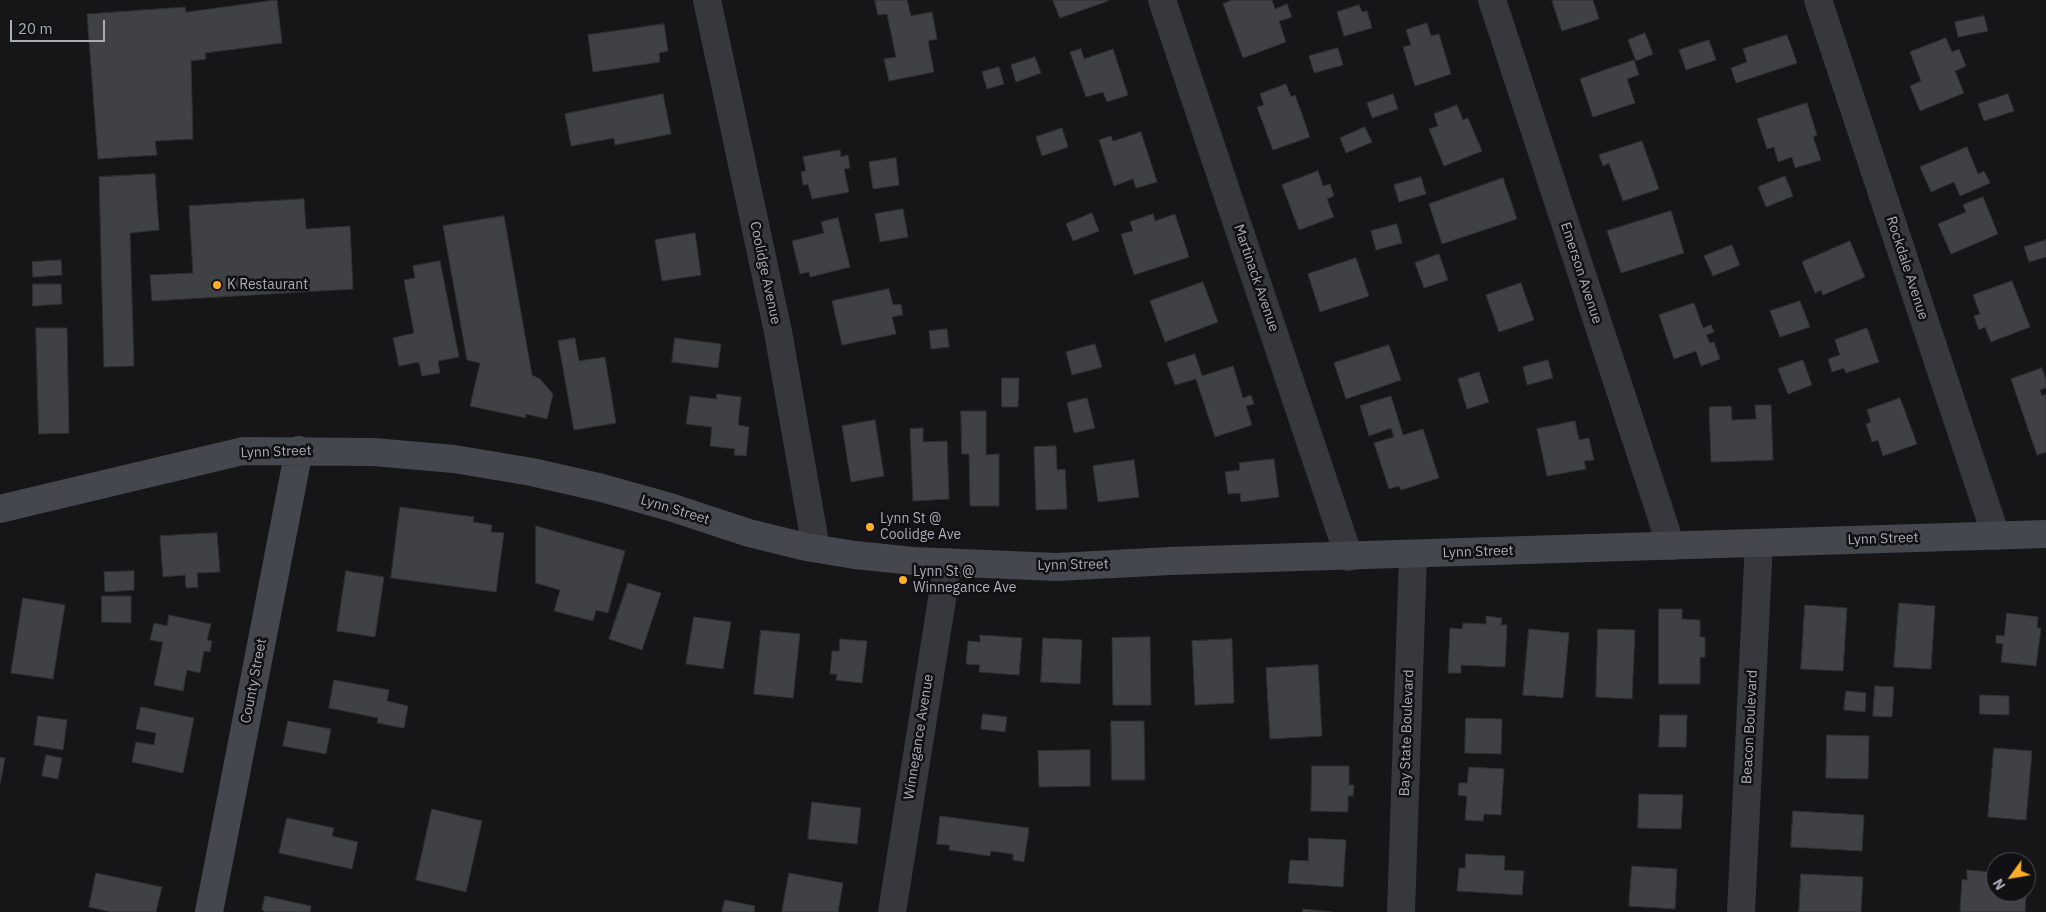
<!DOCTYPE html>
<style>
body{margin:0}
#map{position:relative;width:2046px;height:912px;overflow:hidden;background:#161618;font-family:"IBM Plex Sans",sans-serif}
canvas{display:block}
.north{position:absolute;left:1986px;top:852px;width:50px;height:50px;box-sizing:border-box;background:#111113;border:1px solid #4d4f55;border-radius:50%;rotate:238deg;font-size:14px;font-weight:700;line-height:20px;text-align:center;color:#a7adb9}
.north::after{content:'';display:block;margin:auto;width:18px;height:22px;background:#ffaf27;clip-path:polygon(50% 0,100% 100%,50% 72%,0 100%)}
.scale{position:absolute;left:10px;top:20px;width:95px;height:22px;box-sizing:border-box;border:2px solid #a7adb9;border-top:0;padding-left:6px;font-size:15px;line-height:18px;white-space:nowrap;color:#a7adb9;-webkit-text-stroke:4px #111113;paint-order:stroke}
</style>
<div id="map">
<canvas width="2046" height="912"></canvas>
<div class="north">N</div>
<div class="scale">20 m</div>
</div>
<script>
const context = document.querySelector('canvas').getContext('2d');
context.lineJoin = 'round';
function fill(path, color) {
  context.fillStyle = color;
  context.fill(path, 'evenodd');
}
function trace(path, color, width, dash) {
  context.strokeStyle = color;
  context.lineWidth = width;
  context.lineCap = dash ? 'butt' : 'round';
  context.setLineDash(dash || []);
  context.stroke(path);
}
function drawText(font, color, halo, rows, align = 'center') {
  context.font = font + ' "IBM Plex Sans",sans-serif';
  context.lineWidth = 5;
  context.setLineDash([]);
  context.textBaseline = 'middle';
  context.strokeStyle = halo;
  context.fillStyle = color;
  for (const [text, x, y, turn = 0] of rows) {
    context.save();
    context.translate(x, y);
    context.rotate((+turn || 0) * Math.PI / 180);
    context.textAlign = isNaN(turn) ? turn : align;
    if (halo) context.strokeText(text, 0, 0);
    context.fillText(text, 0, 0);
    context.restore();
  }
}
const building = new Path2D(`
 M277,0L282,43L205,53L206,59L191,61L193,139L155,141L157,155L98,159L87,14L185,7L186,12Z
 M875,0H907L911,16L932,12L937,39L928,41L934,72L889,81L884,59L896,57L887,14L878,15Z
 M1053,0H1108V1L1060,18Z
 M1232,0H1272L1275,9L1287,4L1292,17L1279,21L1286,42L1243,58L1223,4Z
 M1552,0H1593L1599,19L1562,31Z
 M1359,5L1362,12L1367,11L1372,28L1344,36L1337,12Z
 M1984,16L1988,31L1958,37L1955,22Z
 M1427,23L1431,36L1439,34L1451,74L1415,86L1403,47L1411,45L1406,30Z
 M664,24L668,51L659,53L660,62L593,72L588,35Z
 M1645,33L1653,54L1636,61L1628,40Z
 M1787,35L1797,63L1736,83L1731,68L1747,62L1743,49Z
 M1946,38L1952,52L1959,49L1966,66L1955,71L1964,93L1920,111L1910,86L1921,81L1910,52Z
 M1709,40L1716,60L1686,70L1679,50Z
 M1338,48L1343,65L1314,73L1309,56Z
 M1081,49L1084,59L1113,49L1128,95L1107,102L1103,92L1086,97L1070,52Z
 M1035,57L1041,73L1016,82L1011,65Z
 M1634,60L1639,75L1627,79L1635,103L1593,117L1580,79Z
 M999,67L1004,84L987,89L982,72Z
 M1286,84L1291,97L1295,95L1310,137L1273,150L1257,107L1264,105L1260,94Z
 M663,94L671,134L615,145L614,138L571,146L565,114Z
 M1393,94L1398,109L1372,118L1367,103Z
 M2008,94L2014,111L1984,121L1978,104Z
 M1807,103L1817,135L1813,137L1821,160L1795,168L1792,157L1778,162L1774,147L1767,149L1757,119Z
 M1457,105L1463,120L1468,118L1482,151L1444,166L1429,129L1438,126L1434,114Z
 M1365,127L1372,142L1346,153L1340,138Z
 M1062,128L1068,147L1042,156L1036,137Z
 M1141,132L1157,182L1136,188L1133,179L1114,186L1099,140L1111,136L1113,141Z
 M1642,141L1659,189L1623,201L1609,163L1603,166L1599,155Z
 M1967,147L1978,174L1984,171L1990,183L1960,196L1954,182L1931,192L1920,167Z
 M840,150L841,157L848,155L850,168L844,169L849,192L812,199L808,184L803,185L801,172L806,171L803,157Z
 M896,158L899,185L873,189L869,162Z
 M1318,171L1323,186L1330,184L1334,196L1327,199L1334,217L1299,230L1282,185Z
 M155,174L159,230L130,233L134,366L104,367L99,177Z
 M1785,176L1793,196L1766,207L1758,187Z
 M1421,177L1426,194L1399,202L1394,185Z
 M1503,178L1517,219L1442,244L1429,204Z
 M1983,197L1998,234L1951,254L1938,224L1966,212L1963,205Z
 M304,199L306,229L350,226L353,289L152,301L150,275L193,273L189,206Z
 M903,209L908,237L880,242L875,214Z
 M1671,211L1684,253L1621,273L1607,231Z
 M1092,213L1099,231L1073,241L1066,224Z
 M1153,214L1155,221L1175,214L1189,257L1134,275L1121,234L1133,231L1130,222Z
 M504,216L532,375L540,379L553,394L547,419L526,414V418L470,406L480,363L467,360L443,226Z
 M838,218L850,267L810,277L809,272L800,274L792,241L824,233L821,222Z
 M1397,224L1402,243L1376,250L1371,231Z
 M695,233L701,275L662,281L655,240Z
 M2046,240V257L2029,262L2024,247Z
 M1850,241L1865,277L1823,295L1821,290L1815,293L1802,262Z
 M1732,245L1740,265L1713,276L1704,256Z
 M1439,254L1448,280L1424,288L1415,263Z
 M1356,258L1369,296L1320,312L1308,274Z
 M61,260L62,275L33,277L32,262Z
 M440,261L459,357L438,361L440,373L422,376L419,362L399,366L393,338L414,333L404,280L415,278L413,266Z
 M2012,281L2030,327L1991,342L1985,327L1979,330L1974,316L1980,314L1973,295Z
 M1203,282L1218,322L1165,342L1150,301Z
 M1521,283L1534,320L1499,332L1486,295Z
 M33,284H61L62,304L33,306Z
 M889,289L893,305L901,304L903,315L892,317L896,334L842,345L832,301Z
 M1800,301L1810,327L1780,337L1770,311Z
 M1694,303L1703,328L1711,325L1714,332L1706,335L1710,343L1714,342L1720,359L1701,366L1696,351L1674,359L1659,315Z
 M36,328H67L69,433L39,434Z
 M1867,328L1879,362L1846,373L1844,368L1832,372L1828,359L1840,355L1835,340Z
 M947,329L949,347L931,349L929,331Z
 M575,338L579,361L605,357L616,423L574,430L558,341Z
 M675,338L721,344L718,368L672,362Z
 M1095,344L1102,367L1072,375L1066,352Z
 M1389,345L1401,380L1346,399L1334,363Z
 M1195,354L1202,376L1233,366L1243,398L1251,395L1254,404L1246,406L1252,425L1215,437L1196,379L1175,385L1167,363Z
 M1548,360L1553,378L1527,385L1523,367Z
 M1803,360L1812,385L1788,394L1778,369Z
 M2042,368L2046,380V388L2040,390L2042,396L2046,394V452L2037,455L2011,379Z
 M1479,372L1489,402L1467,409L1458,379Z
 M1002,378H1019L1018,407H1002Z
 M717,394L741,397L738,425L749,427L746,456L734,455L735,449L710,446L712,427L686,424L690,396L716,399Z
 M1391,396L1403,435L1423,429L1439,478L1401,490L1399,486L1389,489L1374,443L1394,437L1391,428L1369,436L1360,406Z
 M1087,398L1095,428L1074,433L1067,403Z
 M1900,398L1917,444L1883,456L1878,440L1872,442L1866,424L1871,422L1867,410Z
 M1755,405H1771L1773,460L1711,462L1709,407L1731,406L1732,420L1756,419Z
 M961,411H986V455L999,454V506H970L969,454H962Z
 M875,420L884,476L851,482L842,426Z
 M1575,421L1579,440L1589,438L1594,460L1584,461L1586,469L1547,476L1537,429Z
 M923,428V442L947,441L949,499L913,501L910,429Z
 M1056,446L1057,470L1065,469L1067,509L1036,510L1034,447Z
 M1274,459L1279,497L1241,502L1240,493L1228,494L1225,472L1240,470L1239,463Z
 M1134,460L1139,497L1098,502L1093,466Z
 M400,507L474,517L473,522L492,525L491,532L504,533L496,592L391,578Z
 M536,526L625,551L608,613L596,610L593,621L554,611L560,590L536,583Z
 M217,533L220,572L197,573L198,587L186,588L185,575L163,577L160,536Z
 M134,571V590L105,592L104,572Z
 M346,571L384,577L375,637L337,631Z
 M628,583L661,593L642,650L609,639Z
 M102,596H131V623L102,622Z
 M23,598L65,605L53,679L11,673Z
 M1899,603L1935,606L1931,669L1894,667Z
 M1805,605L1847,608L1843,671L1801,669Z
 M1659,609H1682V619L1700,620V637H1705V657H1700V684H1659Z
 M2007,613L2038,617L2037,628H2041L2036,666L2001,662L2003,644L1996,643V635L2004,636Z
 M169,615L211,624L207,640L212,641L210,652L204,651L200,673L187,670L183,691L154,685L163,642L150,640L154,623L167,626Z
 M1486,616L1502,618L1501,625H1507L1505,667L1461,665V673H1448L1450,628L1462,629L1463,623L1486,624Z
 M694,617L731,622L723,669L686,664Z
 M1529,629L1569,633L1563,698L1523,695Z
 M1598,629L1635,630L1632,699L1596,697Z
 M761,630L800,634L793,698L754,694Z
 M980,635L1022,638L1019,675L979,672L980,665L966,664L968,641L980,642Z
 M1150,637L1151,705H1113L1112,638Z
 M1043,638L1082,640L1080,684L1041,682Z
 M840,639L867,641L862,683L836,680L837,674H830L832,651H839Z
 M1232,639L1234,703L1195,705L1192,641Z
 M1318,665L1322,736L1270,739L1266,668Z
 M334,680L389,690L387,701L408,706L404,728L377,723L378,718L329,708Z
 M1875,686L1894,687L1892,717L1873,716Z
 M1846,691L1866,693L1865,712L1844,710Z
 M1980,695L2009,696V715L1980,714Z
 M141,707L194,718L183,773L132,762L136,742L154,745L156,733L136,729Z
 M983,714L1007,717L1005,732L981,729Z
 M1660,715H1687L1686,747H1659Z
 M38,716L67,720L63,750L34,745Z
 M1466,718L1502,719L1501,754L1465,753Z
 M288,721L331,729L326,754L283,746Z
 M1111,721H1144L1145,780H1112Z
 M1827,735L1869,736L1868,779L1826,778Z
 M1994,748L2032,751L2026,820L1988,817Z
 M1090,750V786L1039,787L1038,751Z
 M46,755L62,758L58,779L42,776Z
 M0,757L5,758L0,785Z
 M1312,766H1349V785H1354L1353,796H1348V812L1311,811Z
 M1469,767L1504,769L1501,815L1484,814L1483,821L1465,820L1467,796L1458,795L1459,783H1467Z
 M1639,794L1683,795L1681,829L1638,828Z
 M812,802L861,808L857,844L808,839Z
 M432,809L482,821L466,892L416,880Z
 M1793,811L1864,815L1862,851L1791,847Z
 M940,816L1029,828L1024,862L1013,860V854L991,851L990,856L949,850L950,845L937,844Z
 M287,818L334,828L332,836L358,842L352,869L279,853Z
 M1309,838L1346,840L1343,887L1288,883L1290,860L1308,861Z
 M1466,854L1505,856L1504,870L1524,871L1522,895L1457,891L1459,868H1465Z
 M1632,866L1677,869L1675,909L1629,906Z
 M1967,870L1991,872V879H1996V892H2026L2027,881L2025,912H1960L1962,879L1967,880Z
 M96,873L162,887L156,912H111L89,907Z
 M789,873L843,883L838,912H782Z
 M1801,874L1863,877L1861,912H1799Z
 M265,896L311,906L310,912H266L262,910Z
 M725,900L755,906L754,912H722Z
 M1303,909L1332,912H1303Z`);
fill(building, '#404145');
trace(building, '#303034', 1);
trace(new Path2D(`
 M707,0L778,332L816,548
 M1162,0L1349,557
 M1492,0L1671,546
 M1818,0L1996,536
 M892,912L948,562
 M1401,912L1413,555
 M1741,912L1759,543`), '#37383e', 28);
trace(new Path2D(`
 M0,509L243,451L373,452L454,459L532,472L602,488L670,507L749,533L806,547L855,555L913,561L1057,567L1170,561L2046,534
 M209,912L299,450`), '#44474e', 28);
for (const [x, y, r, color] of [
 [217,285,5,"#ffaf27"],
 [870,527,5,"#ffaf27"],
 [903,580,5,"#ffaf27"]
]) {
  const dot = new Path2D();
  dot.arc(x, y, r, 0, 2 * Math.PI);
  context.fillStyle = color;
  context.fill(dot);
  trace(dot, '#111113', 2);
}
drawText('14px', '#a7adb9', '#111113', [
 ["Rockdale Avenue",1907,268,72],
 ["Coolidge Avenue",765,273,78],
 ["Emerson Avenue",1581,273,72],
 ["Martinack Avenue",1256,278,71],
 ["Lynn Street",276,452,-2],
 ["Lynn Street",675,510,17],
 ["Lynn Street",1883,539,-2],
 ["Lynn Street",1478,552,-2],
 ["Lynn Street",1073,565,-1],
 ["County Street",254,681,-79],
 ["Beacon Boulevard",1750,727,-87],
 ["Bay State Boulevard",1407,733,-88],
 ["Winnegance Avenue",919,737,-81]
]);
drawText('14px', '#a7adb9', '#111113', [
 ["K Restaurant",227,285],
 ["Lynn St @",880,519],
 ["Coolidge Ave",880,535],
 ["Lynn St @",913,572],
 ["Winnegance Ave",913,588]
], 'left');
</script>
